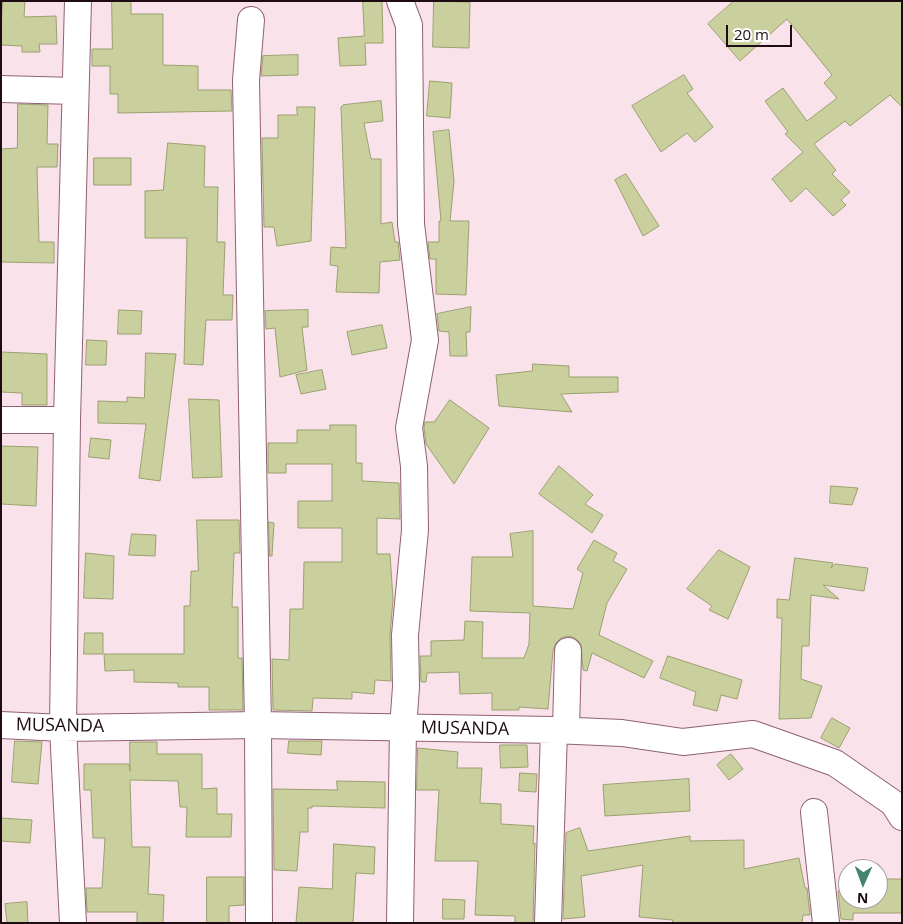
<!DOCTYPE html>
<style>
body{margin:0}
#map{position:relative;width:903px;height:924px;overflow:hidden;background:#fae2ea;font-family:"Open Sans",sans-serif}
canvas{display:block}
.frame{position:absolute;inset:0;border:2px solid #1e0b13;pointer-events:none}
.north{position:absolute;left:838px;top:859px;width:50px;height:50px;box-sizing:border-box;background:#fff;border:1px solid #a59da1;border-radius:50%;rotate:182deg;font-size:14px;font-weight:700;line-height:20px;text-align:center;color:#1e0b13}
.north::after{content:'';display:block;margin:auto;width:18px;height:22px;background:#428372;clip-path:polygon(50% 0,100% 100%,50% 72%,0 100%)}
.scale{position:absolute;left:726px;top:25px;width:66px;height:22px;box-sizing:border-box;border:2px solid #1e0b13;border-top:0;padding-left:6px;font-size:15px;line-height:18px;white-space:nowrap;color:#1e0b13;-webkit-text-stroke:4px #fff;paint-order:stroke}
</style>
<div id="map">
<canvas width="903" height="924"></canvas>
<div class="frame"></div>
<div class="north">N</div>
<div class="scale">20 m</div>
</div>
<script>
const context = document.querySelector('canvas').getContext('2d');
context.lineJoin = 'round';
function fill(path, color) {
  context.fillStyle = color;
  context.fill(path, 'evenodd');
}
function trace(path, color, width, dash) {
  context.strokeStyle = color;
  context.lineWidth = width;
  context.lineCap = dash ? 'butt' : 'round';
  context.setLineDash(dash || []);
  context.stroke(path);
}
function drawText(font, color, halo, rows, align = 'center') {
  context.font = font + ' "Open Sans",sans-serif';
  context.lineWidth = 4;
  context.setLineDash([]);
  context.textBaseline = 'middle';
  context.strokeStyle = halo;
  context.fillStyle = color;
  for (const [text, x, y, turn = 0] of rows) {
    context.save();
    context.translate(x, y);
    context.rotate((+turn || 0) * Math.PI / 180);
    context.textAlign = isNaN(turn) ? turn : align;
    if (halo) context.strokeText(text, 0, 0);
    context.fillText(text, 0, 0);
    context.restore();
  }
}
const building = new Path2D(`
 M3,1H25L24,17L56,16L57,44H39L40,52H22V46L1,45Z
 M112,1H131V14H163V65L198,66V90H231L232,111L118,113V94H110V66H92V49H112Z
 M363,1H382L383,43H365L366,65L340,66L338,38L364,36Z
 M434,1L470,2L469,48L433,47Z
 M734,1H902V107L890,95L850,126L845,121L814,144L836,170L832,174L850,192L841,200L846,205L833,216L806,188L791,202L772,179L803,152L785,134L788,132L765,101L783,88L807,121L837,98L824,83L832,75L787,19L740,61L708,24Z
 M298,55V75L261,76L263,56Z
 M684,75L693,89L687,93L713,127L695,142L687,133L661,152L632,106Z
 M430,81L452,83L450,118L427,116Z
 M381,101L383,121L364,123L371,159H381V224L392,222L395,242H398L400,260L380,262L379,293L336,292L338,266L330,265L331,247L346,248L341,107L343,105Z
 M18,104L48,105L47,144H58L57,167H37L39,242H54V263L1,262V149L17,148Z
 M297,107H315L311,241L277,246L274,227H264L262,138H278V115H297Z
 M449,130L454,181L450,221H469L466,295L436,294V259H430L428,242H439V221H441L433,132Z
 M168,143L205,146L204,187H218L217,242H225L223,295H233L232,320H206L203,365L184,364L187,238H145V191L163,190Z
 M94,158H131V185H94Z
 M626,174L659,226L643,236L615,180Z
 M471,307L470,332H466L467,356H450L449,332L439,331L437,314Z
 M119,310L142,311L141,334H118Z
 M308,310V327H302L307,370L280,377L275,328L266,329L265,311Z
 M382,325L387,348L352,355L347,332Z
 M87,340L107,341L106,365H86Z
 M1,352L47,354V405H22V393L1,392Z
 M146,353L176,354L160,481L139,478L146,424L98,423V401L127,402V397L144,398Z
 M533,364L569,366V377H618V392L561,394L572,412L499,406L496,375L532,371Z
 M322,370L326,389L301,394L296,375Z
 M189,399L219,400L222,477L193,478Z
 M450,400L489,428L454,484L426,444L424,428L425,422H434Z
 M330,425H356V463H362V481L399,483L400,519L377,518V554H390L393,599L390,635L391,681L375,680L374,694L352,692V699L313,698L312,711L273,710L272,659L289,660L290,609H303L304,562H342V528H298V501H332V464H286V473H268V443H297V430H330Z
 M91,438L111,440L109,459L89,457Z
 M1,446L38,447L36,506L1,504Z
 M559,466L593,495L585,504L603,515L592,533L539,494Z
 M831,486L858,488L852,505L830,503Z
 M197,520H239L240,553H234L232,607H238V658H242L243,710H209V687H178V683L134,682V670L105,671L104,654H184V606H190L191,571H198Z
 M269,522L274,523L272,556H270Z
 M533,531V606L573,609L583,573L577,569L594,540L617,553L613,561L627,569L607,603L599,635L653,661L644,678L592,653L587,671L583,670L581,644L575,638L568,636L561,638L556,643L553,650L548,709L519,707V710H492V693L460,694L459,672L427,673L426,682H421L420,656H431V641L464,640L465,621L483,622L482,658H524L529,644L530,613L470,611L472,557H513L510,534Z
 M132,534L156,535L155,556L129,555Z
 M719,550L750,567L728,619L709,610L712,606L687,589Z
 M86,553L114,556L113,599L84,598Z
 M795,558L833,563L831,568L835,564L868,568L864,591L823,585L839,599L811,595L809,646H802L801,679L822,686L811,718L779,719L782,618H777V599L789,600Z
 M85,633H103V654H84Z
 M668,656L742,680L737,699L721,695L717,711L693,705L696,692L660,678Z
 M832,718L850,728L839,748L821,738Z
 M15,741L42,742L38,784L12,782Z
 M289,741H322L321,755L288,753Z
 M130,742H157V754H202V789L217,788V814H232L231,837H186L187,807H180L178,781L130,780L132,847H150L148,894L164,895L163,923H137V912H87L86,888H102L105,838H93L91,790H84V764H129L130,771Z
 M500,745H527L528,767L501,768Z
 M418,748L458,752L457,768H482L480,803L501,804V824L534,826L533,844L535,843L533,923H515V916L475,915L478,861H435L439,790H417Z
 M731,754L743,769L729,780L717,765Z
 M520,773L537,774L536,792L519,791Z
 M689,779L690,811L605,816L603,785Z
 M337,781L385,782V808L312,806V808H308V832H300L297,871L274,870L273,789L337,790Z
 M1,818L32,820L30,843L1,841Z
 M580,828L588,851L690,836V841L744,840V869L799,858L805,888H807L810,915H803L802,923H672L673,920L639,917L643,865L581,876L585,917L563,919L566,833Z
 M334,844L375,847L374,874L356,873L353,923H296L299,887L332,889Z
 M207,877H244V905L229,906V923H207Z
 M878,879H902V913H853V920L841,919L838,891L848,892V899H878Z
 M443,899L465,900L464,919H443Z
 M27,902L28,923H7L5,904Z`);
fill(building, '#c9d09d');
trace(building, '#9aa06f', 1);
const street = new Path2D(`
 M251,20L246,80L258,725L259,923
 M1,89L75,91
 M1,420H67
 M1,725L63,728L258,725L554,730L622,733L683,742L753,734L835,763L893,803L902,817
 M566,730L568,651
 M814,812L826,923
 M73,923L63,728L67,420L78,1
 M400,923L403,728L406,687L405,635L415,530L414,466L409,428L425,340L411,224L409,25L400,1
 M548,923L554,730`);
trace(street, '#906073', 28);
trace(street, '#fff', 26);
drawText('18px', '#1e0b13', '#fff', [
 ["MUSANDA",60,726,1],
 ["MUSANDA",465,729,1]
]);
</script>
